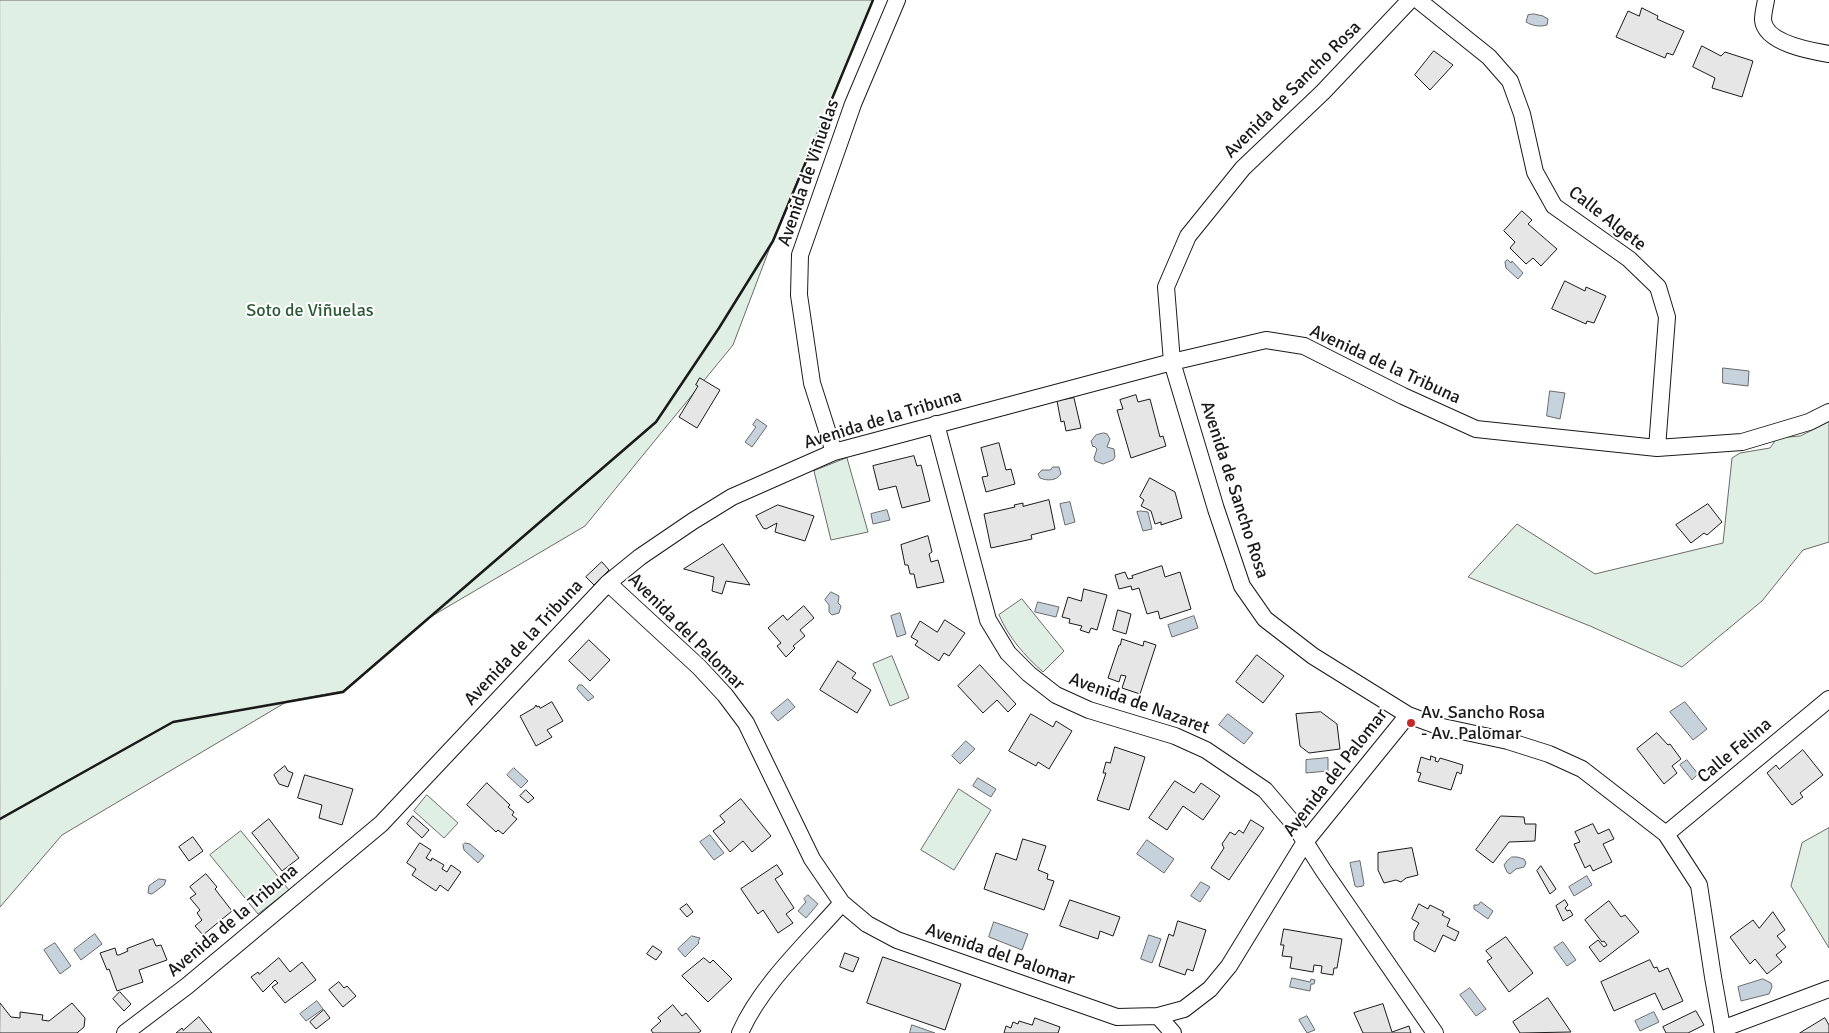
<!DOCTYPE html>
<meta charset="utf-8">
<style>
body{margin:0}
canvas{display:block;background:#fff}
</style>
<canvas width="1829" height="1033"></canvas>
<script>
const context = document.querySelector('canvas').getContext('2d');
context.lineJoin = 'round';
function fill(path, color) {
  context.fillStyle = color;
  context.fill(path, 'evenodd');
}
function trace(path, color, width, dash) {
  context.strokeStyle = color;
  context.lineWidth = width;
  context.lineCap = dash ? 'butt' : 'round';
  context.setLineDash(dash || []);
  context.stroke(path);
}
function drawText(font, color, halo, rows, align = 'center') {
  context.font = font + ' Signika,sans-serif';
  context.lineWidth = 4;
  context.setLineDash([]);
  context.textBaseline = 'middle';
  context.strokeStyle = halo;
  context.fillStyle = color;
  for (const [text, x, y, turn = 0] of rows) {
    context.save();
    context.translate(x, y);
    context.rotate((+turn || 0) * Math.PI / 180);
    context.textAlign = isNaN(turn) ? turn : align;
    if (halo) context.strokeText(text, 0, 0);
    context.fillText(text, 0, 0);
    context.restore();
  }
}
const green = new Path2D(`
 M0,0H873L772,242L733,345L585,526L427,619L343,691L288,701L62,835L0,907Z
 M1829,422V542L1803,550L1762,601L1682,667L1590,626L1468,577L1517,524L1595,574L1723,543L1732,458L1740,453L1770,448L1777,438L1800,436Z
 M847,458L868,532L831,540L814,471Z
 M1022,599L1064,651L1043,672C1024,655 1009,638 999,615Z
 M892,656L909,698L890,706L873,664Z
 M959,789L991,810L954,870L921,850Z
 M427,795L458,823L444,838L414,811Z
 M1829,828V948L1791,886L1802,843Z
 M241,831L289,890L258,914L210,855Z`);
fill(green, '#e0efe3');
trace(green, '#6a6a6a', 1);
const water = new Path2D(`
 M1534,14L1543,16L1548,19L1547,25C1539,27 1533,26 1526,22L1528,15Z
 M1508,260L1511,263L1512,261L1523,273L1518,279L1506,268L1505,262Z
 M1723,368L1749,371L1748,386L1723,383Z
 M1550,391L1565,393L1560,419L1547,416Z
 M757,419L767,426L752,447L745,442L756,427L753,425Z
 M1104,433L1107,434L1110,439L1107,447L1114,449L1115,457L1113,460L1103,464L1095,461L1094,458L1097,449L1094,446L1093,447L1091,441L1096,435Z
 M1053,467H1059L1061,474C1056,481 1047,481 1040,478L1038,474L1042,470H1050Z
 M1070,502L1075,522L1065,525L1060,504Z
 M887,510L890,520L873,524L871,514Z
 M1141,511L1148,512L1152,529L1143,531L1137,512Z
 M831,592L839,596L838,603L841,606L839,613L832,615L829,612V605L825,600Z
 M1038,602L1059,607L1056,617L1035,612Z
 M900,613L906,634L897,637L891,616Z
 M1194,616L1198,628L1172,637L1168,625Z
 M579,685H582L594,697L588,701L577,689Z
 M788,699L795,707L778,721L771,713Z
 M1685,702L1707,729L1693,740L1670,712Z
 M1228,714L1253,733L1244,744L1219,725Z
 M966,741L975,749L960,764L952,756Z
 M1328,758V771L1306,773V760Z
 M1687,760L1698,774L1692,780L1680,765Z
 M514,768L528,781L521,788L507,775Z
 M978,778L996,789L991,797L973,786Z
 M710,835L724,853L714,860L700,842Z
 M1147,840L1174,859L1164,873L1137,854Z
 M465,843L470,844L484,856L478,863L464,850L463,845Z
 M1512,857H1517L1524,859L1526,863L1524,867L1516,869L1510,874L1507,872L1504,865L1507,861Z
 M1360,861L1364,884L1363,886L1357,887L1355,886L1350,863Z
 M1587,876L1592,885L1574,896L1569,887Z
 M159,879L166,880L164,885L152,894L148,893L149,886Z
 M1201,882L1210,887L1200,902L1191,896Z
 M808,895L818,904L806,918L798,911L806,902L804,899Z
 M1481,902L1493,911L1488,919L1474,909V905H1478Z
 M994,922L1028,934L1022,950L989,937Z
 M95,934L102,944L81,960L74,950Z
 M1149,935L1161,939L1152,963L1141,959Z
 M692,936L700,938L698,942L699,943L685,957L678,949Z
 M1563,942L1576,960L1567,966L1554,948Z
 M55,943L71,966L60,974L44,950Z
 M1292,978L1310,982L1311,979L1315,980L1314,984H1311L1310,991L1290,987Z
 M1763,979L1771,983L1772,987L1769,994L1741,1001L1738,987Z
 M1470,988L1486,1009L1476,1016L1460,995Z
 M317,1001L323,1009L306,1021L300,1014Z
 M1654,1012L1659,1022L1640,1031L1635,1021Z
 M1307,1016L1315,1030L1307,1033L1299,1020Z
 M912,1025L935,1033H910Z`);
fill(water, '#c6d2dc');
trace(water, '#6a6a6a', 1);
const building = new Path2D(`
 M1642,8L1658,16L1657,19L1684,31L1673,55L1667,53L1665,58L1616,37L1628,11L1639,16Z
 M1702,46L1721,56L1725,52L1753,61L1742,97L1712,88L1715,78L1693,67Z
 M1434,51L1453,65L1430,90L1415,75Z
 M1522,211L1532,220L1528,224L1557,249L1541,266L1533,258L1526,264L1510,248L1515,242L1504,231Z
 M1565,281L1585,291L1586,287L1606,296L1594,323L1587,321L1586,324L1552,309Z
 M700,378L720,390L697,428L679,417L698,386L696,385Z
 M1136,395L1138,402L1150,399L1160,437L1163,436L1166,446L1131,458L1117,410L1123,409L1120,400Z
 M1074,398L1081,428L1066,431L1064,421L1061,422L1057,401Z
 M999,443L1006,470L1011,469L1015,484L986,492L982,477L988,476L981,448Z
 M914,456L917,466L921,465L930,501L902,508L896,486L879,490L873,466Z
 M1150,478L1175,492L1182,518L1161,525V522L1155,524L1151,511L1141,506L1144,500L1140,497Z
 M1049,500L1055,529L1031,535L1032,539L991,548L984,514L1015,507L1014,505L1023,503V506Z
 M1708,504L1722,522L1707,535L1704,533L1691,543L1676,525Z
 M778,505L814,516L805,541L775,532L777,523L766,529L763,528L756,516Z
 M928,536L932,552L929,554L931,562L938,560L944,582L917,588L914,574H910L908,565H905L901,545Z
 M723,544L750,585L726,581L722,594L712,591L714,577L684,569Z
 M602,562L609,570L594,585L586,577Z
 M1162,566L1165,577L1180,572L1191,609L1160,619L1158,611L1147,614L1139,588L1132,590L1131,586L1119,589L1115,575L1125,572L1128,579L1133,578L1132,576Z
 M1084,589L1107,595L1097,630L1091,628L1089,633L1080,630L1082,626L1069,623L1070,619L1062,617L1068,597L1081,601Z
 M804,606L814,618L800,630L805,636L793,646L795,648L786,657L777,646L781,643L768,628L783,615L787,620Z
 M1118,610L1131,614L1126,634L1113,630Z
 M945,620L965,633L949,656L944,653L939,661L915,645L918,641L911,637L920,621L937,632Z
 M1122,639L1143,646L1144,641L1156,645L1140,694L1122,688L1126,676L1121,675L1119,682L1108,678L1119,645H1120Z
 M589,640L610,660L590,681L569,661Z
 M1257,655L1284,676L1263,703L1236,682Z
 M838,661L856,673L852,678L871,690L857,713L820,690Z
 M980,665L1016,704L1008,712L997,700L983,713L958,686Z
 M552,702L563,721L547,730L552,737L536,746L520,716L534,708L536,705L537,707L539,706L540,708Z
 M1321,712L1337,724L1340,749L1309,753L1300,746L1296,714Z
 M1031,714L1053,727L1056,721L1072,731L1049,769L1038,762L1036,766L1009,751Z
 M1657,733L1668,745L1670,744L1681,759L1672,766L1677,773L1664,784L1637,749Z
 M1115,747L1145,757L1129,810L1097,800L1106,773H1103L1106,762L1110,763Z
 M1803,750L1823,775L1800,793L1803,797L1792,805L1767,773L1776,765L1779,769Z
 M1431,756L1436,758L1435,761L1438,762L1440,758L1463,765L1461,774L1457,772L1451,790L1418,781L1421,773L1417,772L1421,757L1430,760Z
 M285,766L288,771L293,773L288,787L279,784L274,775Z
 M305,775L353,789L342,825L319,818L322,805L298,798Z
 M1175,781L1194,793L1201,783L1220,796L1203,820L1183,806L1167,830L1149,818Z
 M487,783L510,805L508,807L514,812L512,815L517,819L503,834L498,830L496,832L467,805Z
 M526,790L534,798L528,803L520,796Z
 M741,799L771,836L752,852L743,841L730,852L713,831L725,822L720,816Z
 M413,816L429,830L422,838L407,824Z
 M1501,816L1524,817L1525,824H1536L1535,841L1509,842L1493,863L1476,850Z
 M269,819L299,858L282,871L252,833Z
 M1251,820L1264,828L1229,880L1211,868L1224,848L1222,844L1230,832L1235,835L1239,830L1243,833Z
 M1593,824L1598,834L1609,829L1614,839L1603,844L1612,862L1593,871L1590,865L1585,868L1574,844L1580,842L1575,832Z
 M193,837L203,851L189,861L179,847Z
 M1023,839L1046,846L1038,870L1048,874L1047,879L1054,881L1044,910L984,889L996,853L1016,860Z
 M420,843L431,850L426,858L431,861L432,858L444,865L442,869L447,872L451,865L461,872L448,891L440,885L436,891L412,875L416,869L407,863Z
 M1412,848L1418,875L1406,878L1401,882L1396,880L1384,883L1378,870V853Z
 M777,865L783,874L775,879L794,908L786,914L793,923L778,933L763,910L758,914L741,889Z
 M1541,866L1556,889L1550,894L1537,871Z
 M206,874L217,887L215,889L232,911L203,935L195,926L202,920L197,913L200,910L190,898L196,894L190,887Z
 M1070,900L1120,917L1113,936L1100,931L1098,939L1060,926Z
 M1565,900L1568,905L1565,908L1567,911L1570,910L1573,915L1563,921L1556,906Z
 M1609,901L1621,917L1625,915L1639,932L1600,962L1589,947L1598,940L1604,947L1607,945L1604,941L1602,942L1585,920Z
 M687,904L693,912L687,917L680,909Z
 M1419,904L1428,909L1430,905L1444,912L1442,915L1450,919L1447,926L1459,932L1455,941L1443,935L1435,952L1414,940V932L1419,923L1412,919Z
 M1773,912L1785,930L1777,936L1786,947L1776,955L1782,962L1767,974L1755,959L1750,964L1730,937L1753,920L1759,928Z
 M1178,921L1206,930L1193,971L1187,969L1185,975L1159,966L1169,934L1173,936Z
 M1284,929L1342,939L1337,968H1334L1333,975L1321,973L1322,966L1314,965L1313,972L1290,968L1292,957L1282,956L1284,945H1281Z
 M1506,937L1533,973L1509,992L1487,961L1492,958L1486,951Z
 M153,939L156,946L161,945L167,960L139,970L143,982L117,991L109,969L107,970L100,953L115,948L117,955H119L128,951L127,949Z
 M653,946L662,952L656,960L647,954Z
 M845,953L859,958L853,972L840,967Z
 M883,957L961,984L945,1030L867,1003Z
 M279,958L290,972L302,962L316,980L285,1003L272,987L278,983L275,980L263,992L251,977L258,972L259,974Z
 M704,958L710,963L713,960L732,979L708,1002L682,976Z
 M1650,960L1654,968L1657,967L1659,972L1668,968L1683,1001L1663,1010L1655,993L1614,1011L1601,982Z
 M339,982L344,988L347,986L356,996L343,1007L329,990Z
 M120,992L131,1004L124,1011L113,999Z
 M1548,998L1571,1032L1520,1033L1513,1022Z
 M0,1003L11,1017L20,1018V1012L43,1015L42,1020L49,1021L72,1003L85,1018L84,1027L77,1033H0Z
 M1383,1004L1392,1032L1409,1026L1411,1033H1363L1354,1013Z
 M673,1005L682,1016L686,1013L701,1031L698,1033H653L651,1030L661,1021L658,1018Z
 M324,1010L330,1018L316,1029L310,1022Z
 M1696,1011L1704,1025L1688,1033H1666L1663,1027Z
 M199,1017L212,1033H176L182,1028L183,1030Z
 M1035,1018L1060,1027L1058,1033H1004L1006,1026L1011,1028L1013,1022L1018,1024L1019,1021L1032,1025Z
 M1825,1018L1829,1025V1033H1800Z`);
fill(building, '#e6e6e6');
trace(building, '#1a1a1a', 1);
const minor = new Path2D(`
 M1410,0L1323,92L1243,168L1188,236L1166,287L1172,362L1216,509L1242,586L1265,619L1313,656L1408,715L1438,726L1508,741L1549,754L1582,769L1666,834L1699,885L1713,977L1723,1033
 M1418,0L1489,57L1510,81L1522,114L1535,172L1554,206L1629,259L1658,287L1667,317L1657,448
 M1766,0C1765,6 1763,13 1763,20C1765,43 1811,51 1829,54
 M936,424L988,620L1008,653L1029,674L1056,695L1089,710L1175,736L1206,750L1265,790L1293,823L1323,870L1435,1033
 M834,452L812,383L799,295L800,255L853,104L897,0
 M608,583L699,667L725,695L746,723L812,859L842,903L867,924L897,940L1117,1017L1158,1016L1184,1009L1210,989L1229,966L1305,842L1408,715
 M1666,834L1829,699
 M1158,1016L1173,1033
 M1722,1029L1829,989
 M125,1033L187,986L381,824L608,583L640,557L693,521L732,497L834,452L1172,362L1266,340L1304,346L1403,396L1476,429L1657,448L1742,442L1809,422L1829,412
 M740,1033C761,985 807,943 842,903`);
trace(minor, '#1a1a1a', 18);
trace(minor, '#fff', 16);
trace(new Path2D(`
 M0,819L173,722L343,692L656,422L719,328L773,241L873,0`), '#1a1a1a', 2.5);
for (const [x, y, r, color] of [
 [1411,723,5,"#c62828"]
]) {
  const dot = new Path2D();
  dot.arc(x, y, r, 0, 2 * Math.PI);
  context.fillStyle = color;
  context.fill(dot);
  trace(dot, '#fff', 2);
}
drawText('18px', '#1a1a1a', '#fff', [
 ["Avenida de Sancho Rosa",1293,90,-45],
 ["Avenida de Viñuelas",809,173,-71],
 ["Calle Algete",1607,219,38],
 ["Avenida de la Tribuna",1385,365,25],
 ["Avenida de la Tribuna",883,420,-17],
 ["Avenida de Sancho Rosa",1234,490,72],
 ["Avenida del Palomar",686,632,45],
 ["Avenida de la Tribuna",524,643,-47],
 ["Avenida de Nazaret",1139,704,20],
 ["Calle Felina",1735,751,-40],
 ["Avenida del Palomar",1336,773,-52],
 ["Avenida de la Tribuna",233,921,-40],
 ["Avenida del Palomar",1000,955,19]
]);
drawText('18px', '#2b5a34', '#fff', [
 ["Soto de Viñuelas",310,311]
]);
drawText('18px', '#1a1a1a', '#fff', [
 ["Av. Sancho Rosa",1421,713],
 ["- Av. Palomar",1421,734]
], 'left');
</script>
